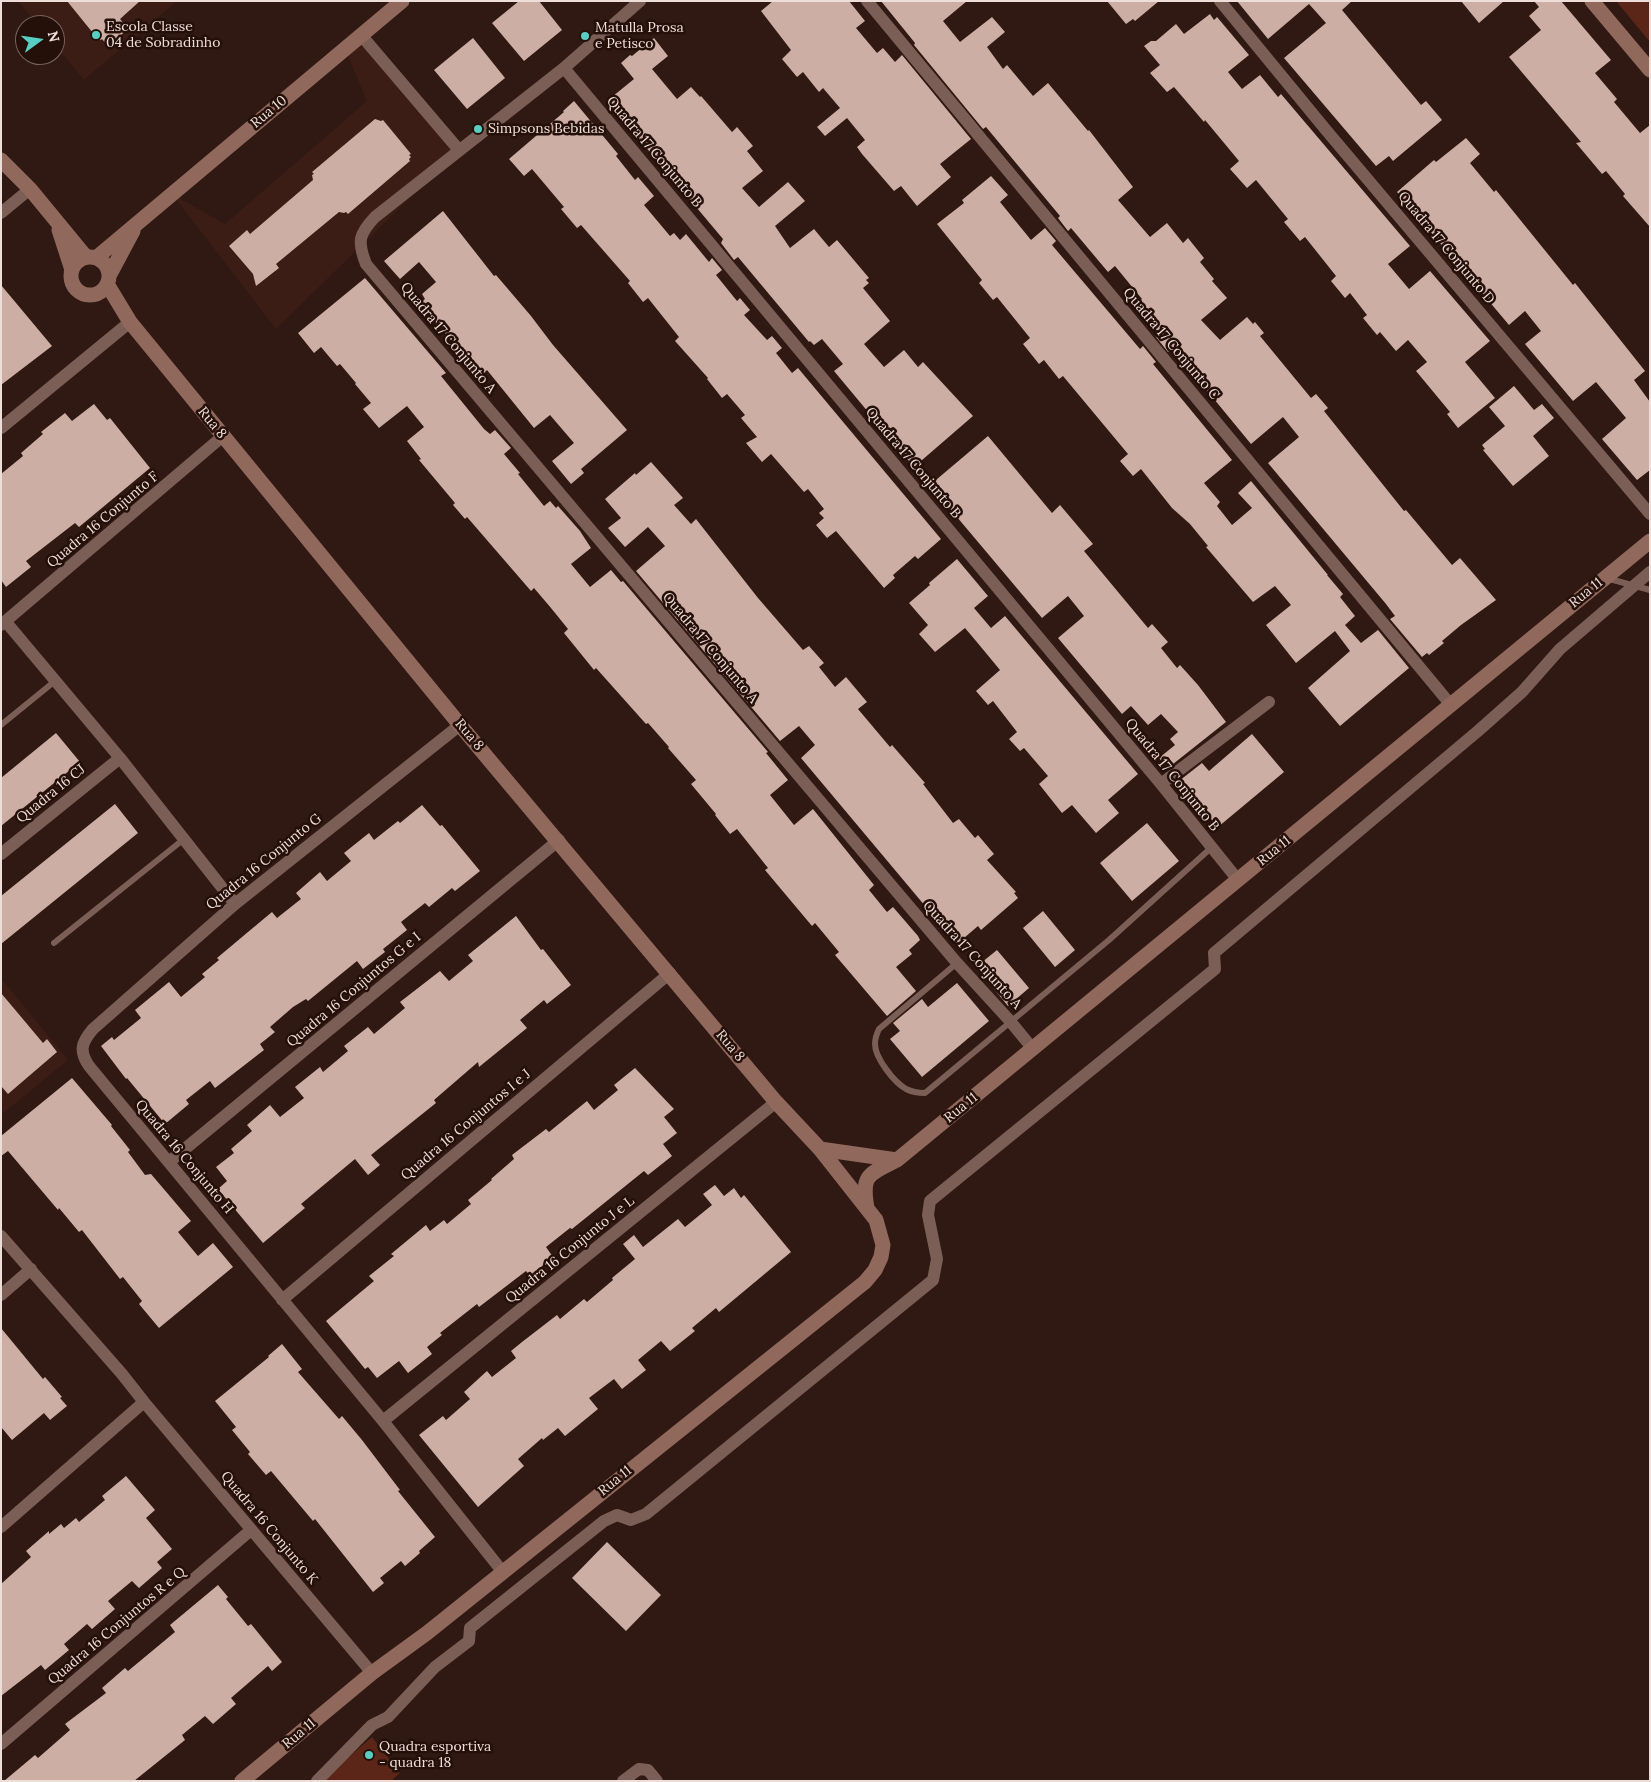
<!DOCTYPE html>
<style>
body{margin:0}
#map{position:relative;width:1651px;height:1782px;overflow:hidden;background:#2f1912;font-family:Lora,serif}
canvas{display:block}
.frame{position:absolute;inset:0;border:2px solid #eeded9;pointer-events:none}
.north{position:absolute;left:15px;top:15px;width:50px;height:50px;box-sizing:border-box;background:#250f09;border:1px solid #75625c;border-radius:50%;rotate:76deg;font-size:14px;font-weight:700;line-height:20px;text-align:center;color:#eeded9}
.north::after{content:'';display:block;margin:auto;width:18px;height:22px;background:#56cec3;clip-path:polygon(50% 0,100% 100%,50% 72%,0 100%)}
</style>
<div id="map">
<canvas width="1651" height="1782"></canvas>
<div class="frame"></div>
<div class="north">N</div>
</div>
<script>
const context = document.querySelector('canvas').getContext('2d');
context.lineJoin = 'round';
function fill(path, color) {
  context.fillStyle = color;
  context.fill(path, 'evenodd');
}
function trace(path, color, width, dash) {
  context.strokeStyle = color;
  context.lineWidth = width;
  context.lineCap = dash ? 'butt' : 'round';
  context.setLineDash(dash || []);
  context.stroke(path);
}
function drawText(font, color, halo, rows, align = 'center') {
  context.font = font + ' Lora,serif';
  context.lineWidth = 5;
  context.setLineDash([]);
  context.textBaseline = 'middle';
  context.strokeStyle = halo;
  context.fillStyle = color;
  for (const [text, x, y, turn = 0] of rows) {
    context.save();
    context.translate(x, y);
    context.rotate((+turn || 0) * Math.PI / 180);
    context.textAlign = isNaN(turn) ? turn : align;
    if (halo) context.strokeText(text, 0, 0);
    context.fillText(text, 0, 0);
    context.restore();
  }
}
fill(new Path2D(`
 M18,1H177L84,80L55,45V25H38Z
 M361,35L459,150L276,329L172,194L225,224L367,101L345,49Z
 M1,978L68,1060L1,1115Z`), '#3b1d15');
fill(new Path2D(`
 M1616,1H1650V42Z
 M372,1737L400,1773L391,1781H321Z`), '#5b2617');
fill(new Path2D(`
 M67,1H140L120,19L128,29L108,46L102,39L101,40L97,38Z
 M519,1H539L562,30L524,61L492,23Z
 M773,1H849L865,21L856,28L877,53L883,48L895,62L902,55L971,139L940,164L951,177L917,206L901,186L894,191L862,154L857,147L865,140L847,118L825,136L817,127L840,108L823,88L819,92L803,72L797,77L782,59L791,50L761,11Z
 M881,1H967L943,21L960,42L992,17L1005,32L987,47L1003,69L1007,65L1033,96L1048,83L1088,131L1089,130L1133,187L1118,200L1150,237L1167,223L1183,243L1188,238L1204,258L1200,262L1214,279L1212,281L1227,298L1201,320L1220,340L1247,317L1253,324L1255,322L1264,333L1260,336L1311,398L1316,394L1328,408L1324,411L1404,511L1406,510L1452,565L1460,558L1496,600L1461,625L1442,641L1444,643L1429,655L1427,653L1422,657L1390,619L1395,616L1386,604L1268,463L1299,437L1283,417L1251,444L1172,348L1168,352L1156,337L1159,334L1135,304L1142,299L1115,266L1108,272L1071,228L1068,231L1058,218L1060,216L986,127L983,129L914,45L915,43Z
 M1107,1H1159L1135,21L1133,19L1126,24Z
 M1237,1H1352L1342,10L1421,105L1426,101L1442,120L1393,161L1389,156L1376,166L1284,58L1326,23L1309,4L1268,39Z
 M1461,1H1504L1479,23Z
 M1534,1H1561L1611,60L1595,73L1617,99L1614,102L1640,133L1650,125V227L1623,196L1625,194L1606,171L1602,174L1576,143L1581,142L1509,57L1541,30L1529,16L1539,7Z
 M1210,14L1214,20L1217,17L1249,55L1228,72L1242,89L1260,75L1278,97L1281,94L1410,246L1388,264L1409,289L1430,271L1490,341L1465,362L1495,398L1458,428L1447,414L1450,412L1416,371L1427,362L1408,340L1396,351L1380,332L1377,335L1363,318L1367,315L1350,293L1345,298L1331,281L1336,276L1305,237L1300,241L1284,222L1288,219L1256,180L1247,188L1230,169L1239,161L1205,120L1204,122L1174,87L1167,92L1150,73L1160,65L1144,46L1151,41H1156L1176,24L1184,34Z
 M473,38L505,78L467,109L434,70Z
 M654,38L668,56L652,69L677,99L691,87L700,97L701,96L732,132L737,127L753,146L747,151L763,171L742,188L759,207L788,182L805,201L775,226L790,248L814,229L829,247L837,240L869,278L866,280L869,283L863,288L890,321L864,344L884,367L904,350L918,367L923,362L973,416L914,467L834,371L843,364L822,339L814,345L810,341L809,342L738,257L734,260L721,243L723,239L607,101L634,79L621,63L630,55L632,56Z
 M574,101L618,154L616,156L635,180L638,177L654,196L644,205L670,236L674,233L680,240L686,234L709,262L712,258L722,270L716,275L737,301L740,298L750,310L744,315L767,340L772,336L782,348L776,353L792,373L798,368L941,539L918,559L915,556L893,575L895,578L884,588L836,531L827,538L816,525L824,518L819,513L824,509L808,489L804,492L771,454L762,462L746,443L757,437L741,418L745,415L727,394L722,398L707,379L708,378L675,341L679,337L648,298L643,302L628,283L630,281L581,225L577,228L561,209L564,207L532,169L524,176L509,159L564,112L563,111Z
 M375,119L381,121L383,120L402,143L411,154L409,155L411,157L409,159L410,161L348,214L346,212L344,213L339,212L276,264L279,268L256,286L253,274L229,246L247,230L250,234L313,180L312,175L314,174L312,172Z
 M1466,138L1480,154L1470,163L1494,192L1496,190L1573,285L1575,283L1645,371L1634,380L1650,402V470L1637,480L1602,439L1626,418L1596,382L1573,401L1525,344L1541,331L1525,311L1509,325L1397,192L1434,160L1436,162Z
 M991,176L1008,195L1000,202L1031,240L1045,228L1056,241L1052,245L1140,349L1143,346L1156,362L1153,364L1232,460L1204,483L1220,502L1217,506L1232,525L1252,508L1238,493L1251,481L1328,575H1327L1343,594L1340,597L1355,616L1345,625L1361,643L1378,630L1409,668L1340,726L1308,688L1350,651L1335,631L1296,663L1266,625L1291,605L1275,586L1253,602L1206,547L1208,546L1190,524L1172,508L1141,469L1133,476L1120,461L1128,454L1063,376L1059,379L1044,360L1039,364L1023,344L1030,338L997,297L993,300L979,283L982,280L937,224L964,203L962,200Z
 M443,211L494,276L496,275L531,316L553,345L627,430L581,469L584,473L571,484L552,461L574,443L550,415L534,428L487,370L481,376L420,303L425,299L422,294L436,282L419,262L400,279L384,261Z
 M365,278L446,373L441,376L484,429L490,434L495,430L511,448L504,454L520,473L518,474L544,506L550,501L556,508L558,506L580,531L591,548L571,564L590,587L611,570L621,582L623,581L768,752L766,753L788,780L770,795L794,825L813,809L874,885L869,890L887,912L893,907L918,936L920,940L909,950L912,954L896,967L916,991L887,1016L835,955L839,952L815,923L812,926L765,870L768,868L737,829L730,834L715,815L716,814L691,784L696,780L668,748L669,747L648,723L646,724L596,668L594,670L564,633L568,629L551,608L534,588L531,591L467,517L465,519L453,505L455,503L419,460L421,459L407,441L424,427L407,406L379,428L363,409L371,403L355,384L356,383L340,364L337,366L321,347L314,353L298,333Z
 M1,285L52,346L1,385Z
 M1514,386L1534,410L1542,404L1554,418L1533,436L1549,456L1513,486L1483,450L1485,449L1482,445L1505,426L1489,407Z
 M94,404L107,420L110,418L150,468L79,527L75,523L26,561L31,567L6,587L1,580V474L23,456L21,453L43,434L41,432L65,413L72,421Z
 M988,436L1052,513L1060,505L1093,544L1084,551L1148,628L1152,624L1168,642L1161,648L1177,668L1180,665L1198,685L1226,722L1168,768L1159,758L1175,745L1170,739L1178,732L1161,714L1148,725L1131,706L1122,714L1058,638L1084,616L1068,596L1042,618L930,485Z
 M651,462L683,498L674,505L691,524L696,519L758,598L803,650L809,646L824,663L819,667L835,687L846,677L867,702L858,709L890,747L892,745L925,783L923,784L953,823L959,819L975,838L978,835L994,854L987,860L1016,892L1014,893L1018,898L981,930L978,926L957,944L801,758L815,745L799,726L780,741L636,571L665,546L648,527L625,547L608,528L621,518L605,499L635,473L636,475Z
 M957,559L988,596L974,608L991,628L1005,616L1138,774L1108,800L1119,813L1096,833L1072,805L1062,813L1039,784L1048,776L1024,748L1020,751L1009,739L1017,732L993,701L988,705L976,691L1000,670L976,641L965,628L935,652L919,634L928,625L909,603L930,585L929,583Z
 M56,733L80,762L1,826V778Z
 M1252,734L1284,772L1218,827L1179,781L1202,763L1209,771Z
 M115,804L138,833L1,944V896Z
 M422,805L440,826L442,825L480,871L455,891L452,888L429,907L425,903L401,922L407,930L383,949L385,952L363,969L357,961L308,1001L306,999L293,1007L270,1027L275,1032L260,1044L264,1050L215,1088L210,1081L186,1100L189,1104L165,1124L127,1078L126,1079L101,1046L112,1037L114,1040L141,1018L135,1010L169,982L181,997L205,977L202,974L219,960L217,958L248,932L272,912L277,918L301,899L296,893L320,872L327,881L351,861L344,853L369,833L374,840L398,821L400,823Z
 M1147,823L1179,861L1132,901L1100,863Z
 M1043,911L1075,950L1055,967L1023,928Z
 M516,916L541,950L543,949L571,985L547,1004L544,1000L520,1020L527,1028L479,1067L478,1062L434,1100L436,1103L371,1155L380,1165L368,1175L355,1159L301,1204L305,1208L263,1243L218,1189L227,1181L216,1167L234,1153L231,1149L252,1131L247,1125L270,1105L280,1117L304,1098L295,1087L320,1067L323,1072L348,1051L344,1046L368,1027L374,1034L405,1008L400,1002L440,971L449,981L473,961L468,955Z
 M997,950L1029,988L1008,1006L976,967Z
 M957,983L989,1021L922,1077L890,1039L900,1031L893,1023L922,999L928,1007Z
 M1,993L43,1043L47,1039L57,1052L8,1094L1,1086Z
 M635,1068L674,1109L664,1117L677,1133L663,1144L672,1156L648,1175L644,1171L572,1229L570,1228L546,1247L553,1257L530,1276L526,1271L479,1307L477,1304L440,1333L442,1335L427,1347L432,1354L408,1373L399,1361L377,1378L368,1367L365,1369L326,1321L374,1281L369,1276L394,1256L391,1254L426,1225L430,1231L444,1220L447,1224L471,1204L468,1200L492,1180L491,1179L514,1159L512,1155L546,1129L549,1132L587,1101L594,1110L618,1090L614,1085Z
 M72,1078L112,1125L111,1126L130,1150L128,1152L145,1175L151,1174L191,1221L178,1232L198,1256L213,1243L233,1267L159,1328L139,1304L142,1301L123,1277L120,1279L82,1230L79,1232L59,1208L58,1210L8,1151L1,1156V1136Z
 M715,1185L724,1196L734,1188L741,1198L744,1195L791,1252L719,1312L716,1308L692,1328L695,1331L670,1351L661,1341L638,1360L646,1370L622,1389L614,1379L589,1398L598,1409L565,1436L558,1428L543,1440L542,1438L518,1459L524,1466L478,1507L419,1435L443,1416L446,1420L470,1399L464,1392L487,1371L492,1377L516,1358L511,1351L522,1342L557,1315L560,1319L584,1299L587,1302L613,1280L612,1278L635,1259L623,1244L634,1235L643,1247L678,1219L685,1227L712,1205L703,1194Z
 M1,1328L43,1379L45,1377L62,1397L60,1398L67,1406L50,1420L44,1413L12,1440L1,1427Z
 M282,1344L302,1369L298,1372L339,1419L342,1416L362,1440L400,1490L398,1491L435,1537L419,1551L420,1553L405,1566L401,1561L380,1578L384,1583L373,1592L315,1519L313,1521L271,1471L266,1475L248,1454L250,1452L232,1430L236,1427L215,1401L269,1357L268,1356Z
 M126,1476L155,1510L146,1518L172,1549L157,1562L162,1568L139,1588L132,1581L108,1601L115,1609L92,1629L87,1624L64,1644L69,1650L45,1670L41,1665L1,1696V1584L31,1557L26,1551L49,1531V1534L61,1524L64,1528L76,1518L79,1522L105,1500L102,1496Z
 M607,1542L661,1595L626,1631L572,1578Z
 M218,1585L228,1597L226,1599L248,1626L251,1624L282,1662L272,1671L268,1666L231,1698L236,1704L213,1724L205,1716L182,1735L185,1740L134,1781H4L35,1755L38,1758L70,1730L65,1724L106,1693L102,1688L125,1668L128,1671L175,1632L170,1625Z`), '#cdaea5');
trace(new Path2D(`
 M1606,578L1650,590
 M1,725L55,681
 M54,943L184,839
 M957,963L879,1029C877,1033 875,1039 875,1044C875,1058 894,1082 906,1089C912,1092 918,1093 925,1093L1109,940L1212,847`), '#7b5f57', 6);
trace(new Path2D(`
 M640,1L564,68L375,217C359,234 357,241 366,264L957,963L1010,1021L1033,1049
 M867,1L1451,705
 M1220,1L1326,130L1650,514
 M361,35L459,150
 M564,68L1161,784L1238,880
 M1,213L30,189
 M1,428L130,322
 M6,622L120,758L235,904
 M1,625L223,436
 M460,725L235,904L93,1029C81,1043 79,1051 89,1066L383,1421L502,1571
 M1161,784L1269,702
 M1,854L120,758
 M169,1162L559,840
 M1,1236L122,1374L144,1402L372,1673
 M1,1295L31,1269
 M282,1300L670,973
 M383,1421L776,1102
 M1,1527L144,1402
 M1,1744L251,1530
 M317,1781L372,1725L388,1717L435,1667L469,1641L470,1628L604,1521L617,1515L631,1520L646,1514L933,1280L937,1259L928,1215L930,1201L1215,969L1214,953L1478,731L1522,692L1560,649L1650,572
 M623,1781L639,1769L648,1770L657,1781`), '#7b5f57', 12);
trace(new Path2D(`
 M1592,1L1650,70
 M1,160L30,189L86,257
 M59,230L72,270
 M71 276a19 19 0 1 1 38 0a19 19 0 1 1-38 0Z
 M96,258L402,1
 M109,276L133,231
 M107,284L130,322L460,725L776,1102L820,1149L876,1220L883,1245L881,1257L875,1270L865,1282L427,1633L372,1673L242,1781
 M820,1149L897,1160
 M867,1208C861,1174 869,1174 897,1160L1650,541`), '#91685c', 15);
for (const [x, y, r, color] of [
 [96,35,5,"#56cec3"],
 [585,36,5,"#56cec3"],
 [478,129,5,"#56cec3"],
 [369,1755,5,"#56cec3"]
]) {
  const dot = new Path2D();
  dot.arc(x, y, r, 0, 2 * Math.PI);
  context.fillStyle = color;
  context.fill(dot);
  trace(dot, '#250f09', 2);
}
drawText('14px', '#eeded9', '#250f09', [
 ["Escola Classe",106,27],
 ["04 de Sobradinho",106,43],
 ["Matulla Prosa",595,28],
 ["e Petisco",595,44],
 ["Simpsons Bebidas",488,129],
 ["Quadra esportiva",379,1747],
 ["- quadra 18",379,1763]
], 'left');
drawText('14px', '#eeded9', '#250f09', [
 ["Rua 10",269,112,-40],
 ["Quadra 17 Conjunto B",654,152,50],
 ["Quadra 17 Conjunto D",1446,248,50],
 ["Quadra 17 Conjunto A",448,338,50],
 ["Quadra 17 Conjunto C",1171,344,50],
 ["Rua 8",212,423,51],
 ["Quadra 17 Conjunto B",913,463,50],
 ["Quadra 16 Conjunto F",103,520,-40],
 ["Rua 11",1586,593,-39],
 ["Quadra 17 Conjunto A",710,648,50],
 ["Rua 8",469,735,50],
 ["Quadra 17 Conjunto B",1172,775,51],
 ["Quadra 16 CJ",51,794,-39],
 ["Rua 11",1274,851,-39],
 ["Quadra 16 Conjunto G",264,862,-39],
 ["Quadra 17 Conjunto A",972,955,48],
 ["Quadra 16 Conjuntos G e I",354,990,-40],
 ["Rua 8",730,1046,50],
 ["Rua 11",961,1108,-39],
 ["Quadra 16 Conjuntos I e J",466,1125,-40],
 ["Quadra 16 Conjunto H",184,1157,50],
 ["Quadra 16 Conjunto J e L",570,1250,-39],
 ["Rua 11",615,1481,-39],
 ["Quadra 16 Conjunto K",269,1528,50],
 ["Quadra 16 Conjuntos R e Q",117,1626,-40],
 ["Rua 11",299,1734,-40]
]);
</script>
